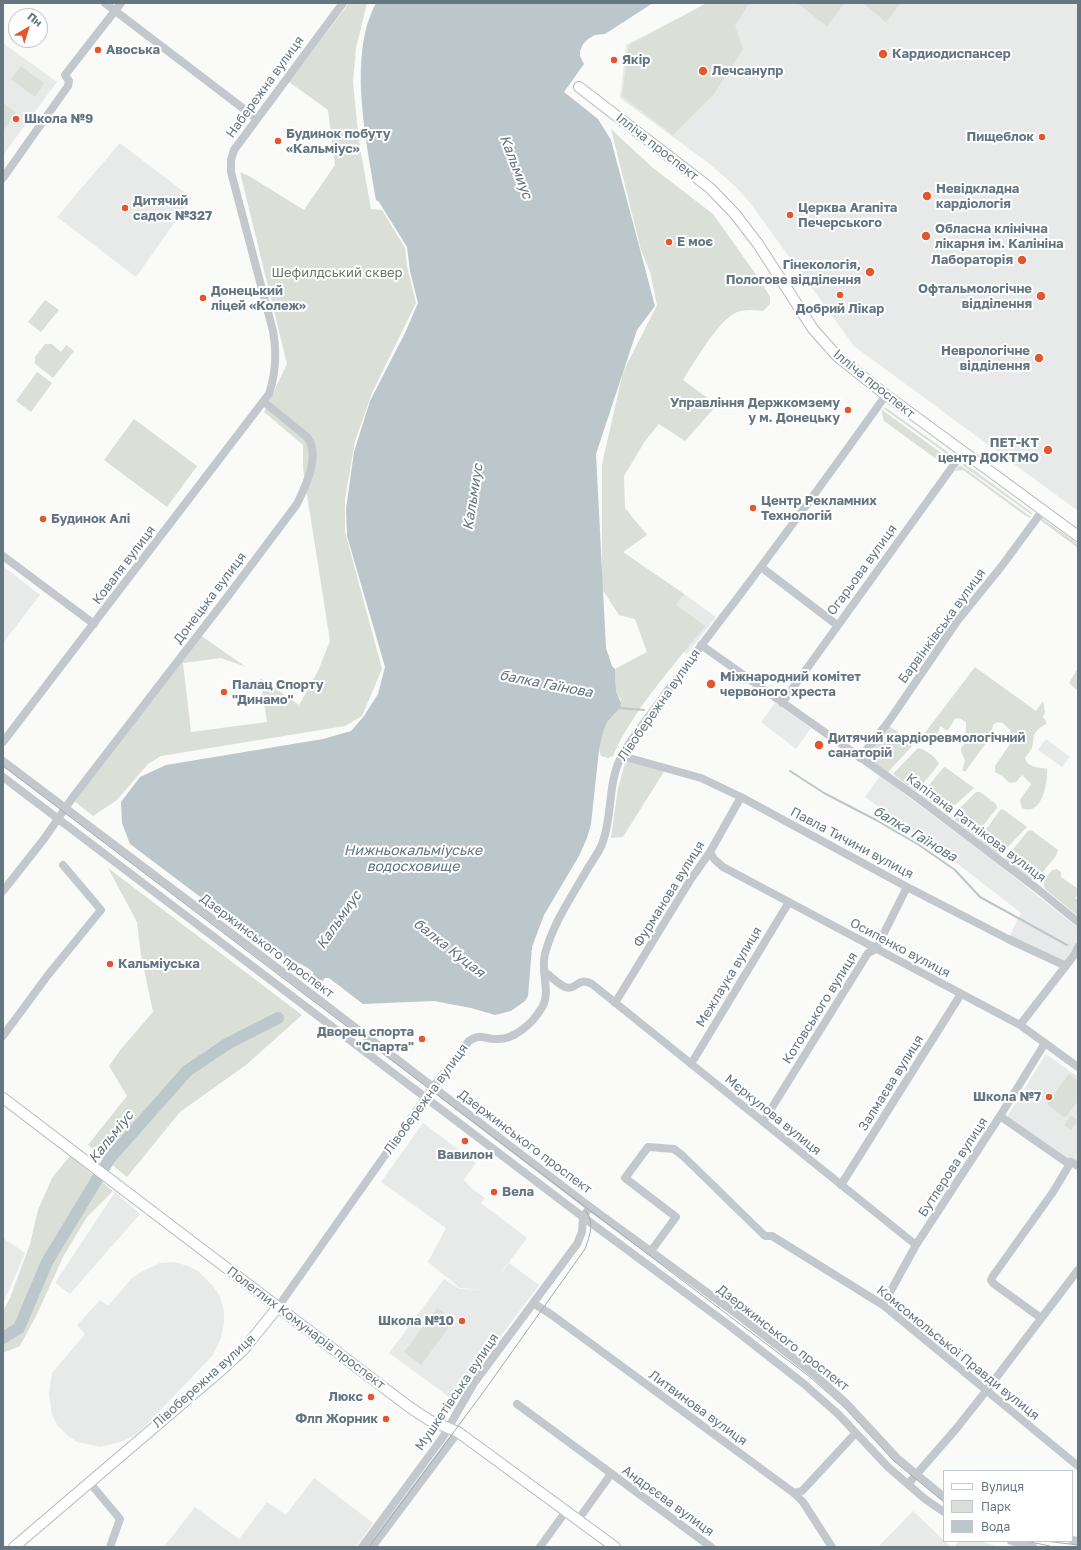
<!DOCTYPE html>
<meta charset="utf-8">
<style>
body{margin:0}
#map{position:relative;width:1081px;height:1550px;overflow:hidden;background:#fafaf8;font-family:"Golos Text",sans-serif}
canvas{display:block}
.frame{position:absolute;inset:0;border:4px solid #657683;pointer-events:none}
.legend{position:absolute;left:943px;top:1470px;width:130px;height:72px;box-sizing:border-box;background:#fff;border:1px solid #c1c8cd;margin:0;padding:5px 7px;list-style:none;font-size:12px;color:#657683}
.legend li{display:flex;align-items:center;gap:8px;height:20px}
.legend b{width:20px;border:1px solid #c1c8cd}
.north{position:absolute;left:8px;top:8px;width:40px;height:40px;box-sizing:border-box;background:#fff;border:1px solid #c1c8cd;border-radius:50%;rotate:38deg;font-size:11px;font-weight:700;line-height:16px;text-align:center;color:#657683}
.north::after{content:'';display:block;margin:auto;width:14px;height:18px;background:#e4572e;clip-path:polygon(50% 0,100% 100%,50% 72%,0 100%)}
</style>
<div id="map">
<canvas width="1081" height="1550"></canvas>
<div class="frame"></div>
<ul class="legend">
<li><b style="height:5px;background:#fff"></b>Вулиця</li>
<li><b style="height:11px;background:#dadfd7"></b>Парк</li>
<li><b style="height:11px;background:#bbc7cb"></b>Вода</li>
</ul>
<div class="north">Пн</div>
</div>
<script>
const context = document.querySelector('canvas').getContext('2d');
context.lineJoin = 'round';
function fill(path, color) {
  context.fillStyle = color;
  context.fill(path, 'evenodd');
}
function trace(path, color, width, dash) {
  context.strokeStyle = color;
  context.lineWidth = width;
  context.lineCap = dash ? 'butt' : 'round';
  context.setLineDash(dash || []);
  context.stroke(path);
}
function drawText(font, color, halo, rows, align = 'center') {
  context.font = font + ' "Golos Text",sans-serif';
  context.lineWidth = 4;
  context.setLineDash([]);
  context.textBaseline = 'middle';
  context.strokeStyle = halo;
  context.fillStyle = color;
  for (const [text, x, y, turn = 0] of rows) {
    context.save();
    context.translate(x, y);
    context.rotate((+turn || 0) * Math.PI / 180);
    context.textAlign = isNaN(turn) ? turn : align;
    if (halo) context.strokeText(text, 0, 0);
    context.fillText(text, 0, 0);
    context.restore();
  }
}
fill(new Path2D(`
 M707,3H1078V511L854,346L750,203L735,186L707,162L620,98L626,45Z
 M3,43L57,82L3,155Z
 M120,143L192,198L136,277L57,217Z
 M3,566L40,595L3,643Z
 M669,583L716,617L687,654L645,622Z
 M775,703L811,728L796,749L761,722Z
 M1046,739L1070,757L1062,767L1038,750Z
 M880,776L999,865L1078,928V943L1074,952L1063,963L1009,937L1021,913L936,847L865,797Z
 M1046,1054L1078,1077V1164L1067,1159L1007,1117Z
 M423,1123L476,1163L464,1180L471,1188L485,1198L481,1203L527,1238L493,1283L509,1263L539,1285L453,1400L389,1353L444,1279L460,1289L486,1290L460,1288L428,1262L446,1228L381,1182Z
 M115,1192L140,1214L70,1294L55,1283Z
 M3,1238L25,1253L3,1304Z
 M175,1262L188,1266L198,1271L214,1287L220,1297L224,1310V1323L221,1338L213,1355L147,1424L135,1435L123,1441L101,1447L77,1442L68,1436L58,1426L52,1415L49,1394L52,1373L85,1334L77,1325L100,1300L108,1306L132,1278L143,1271L160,1263Z
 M314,1478L373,1523L356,1547H164L195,1507L239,1539L267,1502L286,1515Z
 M913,1511L949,1545L948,1547H878Z
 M959,1541H980L998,1547H954Z`), '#e8e9e9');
fill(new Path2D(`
 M349,3H367L356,48L353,82L359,142L371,209L382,210L405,248L407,266L416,303L372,393L355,441L345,499V532L382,669L362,716L345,726L161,756L148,764L117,800L93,816L74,801L200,635L246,667L221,658L183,663L191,732L267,722L260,678L299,705L318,671L330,641L303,469V445L264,412L287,364L240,172L249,176L304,210L335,165L328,110L289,82Z
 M707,3H749L735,26L743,49L714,94L673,135L622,96L629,45Z
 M797,3H845L827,26Z
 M863,3H901L886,22Z
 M21,66L44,83L35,97L11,79Z
 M3,103L16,113L3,131Z
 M611,129L653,168L713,214L762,283L770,297V304L763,311C753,310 744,309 735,313C718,321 694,363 683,380L717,405L685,441L659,424L645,441L624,476L625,508L647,535L623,552L684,594L676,605L705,626C673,667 634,708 613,756L608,758L601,756L599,750L604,728L608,721L615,714L621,700L616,691L615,669L647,652L635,619L619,615L602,589V464L623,372L657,305L650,272L641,250Z
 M45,300L59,310L41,332L28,322Z
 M45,344H52L61,352L66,345L74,351L53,378L34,363L35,361V357Z
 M37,372L52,383L31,412L16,401Z
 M885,407L952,455L951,457L884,409Z
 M881,409L951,460C946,465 941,461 935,458L884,421Z
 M134,419L197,466L167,507L104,460Z
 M964,463L1031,512L1032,515L962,465Z
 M960,465L1031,517L1030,518L1023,514L963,470L955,471Z
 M1042,518L1078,544V548L1040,520Z
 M975,667L1036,711L1043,701L1045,712L1043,717L1046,721V724L1038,729L1034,735L1032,748L1025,758C1028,768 1038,767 1047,769C1048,782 1042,817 1022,808L1020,800L1031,784L1022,775L1016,782L1010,783L1002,776L995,772V766L1010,744L1008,738L1011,731L1003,723L997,722L993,725L991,736L965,772L962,770L965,761C964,758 962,754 961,751C960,747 964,746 965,742C966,741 966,724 966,722L959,718L955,719L948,730H946L940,726L938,734L926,739L925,742L921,740V738Z
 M1078,668V691L1069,683Z
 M889,726L914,744L888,772H886L866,756Z
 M918,748C925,749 937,758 939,764L917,791H915L893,774Z
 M626,760L665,770L623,837L611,838L618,788Z
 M945,767L974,788L946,813L921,795L943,768Z
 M976,792H980L996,804L997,808L975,836L951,817Z
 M1001,809L1004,810L1027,827L1000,855L979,839Z
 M1031,830L1058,850L1056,856L1035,881L1032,880L1005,859L1028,831Z
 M108,868L302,1015L246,1065L180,1112L127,1177L88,1145L127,1096L109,1066L121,1049L153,1012L141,955L137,922Z
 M1057,869L1061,872V877L1078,889V894L1075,898L1078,900V916L1045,889C1041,881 1048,876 1052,870Z
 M1069,1074L1078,1081V1101L1065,1118L1047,1104Z
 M1071,1115L1078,1121L1071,1130L1064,1125Z
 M70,1156L113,1191L87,1217L63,1257L37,1314L20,1346L3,1353V1311L10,1298L30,1244L38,1210L52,1178Z
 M437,1308L454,1320L421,1365L404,1352Z`), '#dadfd7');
fill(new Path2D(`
 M376,3H653L605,34L595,35L588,39L583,44L580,51V56L584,64L564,92L598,119L611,140L655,306L637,330L596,454L606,648L612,666L615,669L616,691L621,703L620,708L608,721L604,729L599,750L591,824L587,838L579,856L544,915L532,947L528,996L525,1001L511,1011L495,1015L471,1008L434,1001L363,1004L329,978H318C310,965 290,960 276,954L130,844L122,823L121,802L140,777L166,765L323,739L351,731L364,716L378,694L385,667L347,536L346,509L354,452L370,401L405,333L418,303L410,271L407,247L379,202L376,200C367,142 347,57 376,3Z`), '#bbc7cb');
trace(new Path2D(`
 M619,708L644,710
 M790,771L824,793L876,820L919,845L955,870L980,897L1067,945`), '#bbc7cb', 2);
trace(new Path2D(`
 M315,981L327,965
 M3,1338L19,1328L47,1262L110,1158L187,1071L227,1044L278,1018`), '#bbc7cb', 12);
const major = new Path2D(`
 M579,87L710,188L735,214L758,244L813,329L837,356L886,395L1078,536
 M3,1098L408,1406L429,1420L458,1432L615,1547
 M14,1547L218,1373L244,1349L278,1307`);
trace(major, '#b5babe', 12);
trace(new Path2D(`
 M105,3L257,119
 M3,178L68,86L69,81L65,75L121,3
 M3,556L94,624
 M761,567L837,625
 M701,645L915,796L1035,887L1078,922
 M782,703L963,452
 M3,742L269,394C276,373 277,353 273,331L231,172V160L234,150L343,3
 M622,756L701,778L741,797L907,887L1008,939L1066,966
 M860,758L889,721L958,620L1001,567L1043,510
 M3,761L280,970L590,1207L738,1315L813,1373L847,1404L897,1458L944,1497
 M3,777L583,1217L726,1323L804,1384L838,1414L888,1467L925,1499L944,1512
 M710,852L714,859L723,867L1020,1025L1078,1067
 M3,891L44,839L73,797L228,596L297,504C306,485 321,455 307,437L264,402
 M544,971C550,976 558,984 565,987C577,991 577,976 592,984L916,1245
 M615,1003L691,879L710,852L741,797
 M1020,1025L1075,954L1078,947
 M3,1036L48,975L101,910L63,865
 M691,1064L789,902
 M1000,1116L1066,1162L1073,1163L1078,1166
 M763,1122L868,953L876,949L907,887
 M841,1185L961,994
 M651,1251L676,1217L625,1178L648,1147L674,1149L683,1156L765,1236H772L883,1305L1078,1466
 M533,1303L552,1315L794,1493L803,1502L832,1547
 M883,1305L916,1245L1000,1116L1045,1043
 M278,1307L433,1087L469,1041C480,1033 484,1039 496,1039C514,1040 532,1024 541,1009C552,993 540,972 545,954C553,923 572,896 588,868C593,860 599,852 602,844C613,817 607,785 621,757C633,735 651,715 665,694C688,664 710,633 733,604C785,535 836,465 886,395
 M1041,1318L994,1284L991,1280L993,1276L1053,1192L1071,1162
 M517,1404L711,1547
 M90,1483L120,1519L110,1547
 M908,1484L956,1429L986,1391L1078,1270
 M794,1493L802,1491L852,1437
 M578,1520L611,1474
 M1072,1540L1078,1541
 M1011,1541L1033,1547
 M362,1547L443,1437L474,1383L577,1244L582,1232L583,1217L590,1207
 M372,1547L458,1432
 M540,1547L566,1511`), '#c3c8cc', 8);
trace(major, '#fff', 10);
trace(new Path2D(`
 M3,766L810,1377L844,1407L894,1461L944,1502
 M1025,1541L1050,1546
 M1045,1541L1078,1545
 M369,1547L487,1387L585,1249C590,1235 595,1222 585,1210`), '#a2aab0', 1);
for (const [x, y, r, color] of [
 [98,50,4,"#e4572e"],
 [883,54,5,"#e4572e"],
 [614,60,4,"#e4572e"],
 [703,71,5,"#e4572e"],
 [16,119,4,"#e4572e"],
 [1042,137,4,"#e4572e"],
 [278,141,4,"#e4572e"],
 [927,196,5,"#e4572e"],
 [125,208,4,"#e4572e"],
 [790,215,4,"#e4572e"],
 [926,236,5,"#e4572e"],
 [669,242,4,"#e4572e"],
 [1022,260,5,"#e4572e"],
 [870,272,5,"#e4572e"],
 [840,295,4,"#e4572e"],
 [1041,296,5,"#e4572e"],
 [203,298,4,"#e4572e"],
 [1039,358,5,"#e4572e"],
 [848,410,4,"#e4572e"],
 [1048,450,5,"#e4572e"],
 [753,508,4,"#e4572e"],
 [43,519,4,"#e4572e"],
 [711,684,5,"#e4572e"],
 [224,692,4,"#e4572e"],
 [819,745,5,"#e4572e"],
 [110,964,4,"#e4572e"],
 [422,1039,4,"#e4572e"],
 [1049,1097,4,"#e4572e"],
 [465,1141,4,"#e4572e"],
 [494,1192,4,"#e4572e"],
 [462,1321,4,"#e4572e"],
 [371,1397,4,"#e4572e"],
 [386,1419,4,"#e4572e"]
]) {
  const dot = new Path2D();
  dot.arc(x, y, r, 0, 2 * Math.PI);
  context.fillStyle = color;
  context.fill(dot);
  trace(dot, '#fff', 1.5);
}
drawText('bold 13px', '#657683', '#fff', [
 ["Авоська",106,50],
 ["Кардиодиспансер",892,54],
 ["Якір",622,60],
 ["Лечсанупр",712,71],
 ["Школа №9",24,119],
 ["Будинок побуту",286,134],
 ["«Кальміус»",286,149],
 ["Пищеблок",1034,137,"right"],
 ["Невідкладна",936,189],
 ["кардіологія",936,204],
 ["Дитячий",133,201],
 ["садок №327",133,216],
 ["Церква Агапіта",798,208],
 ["Печерського",798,223],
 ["Обласна клінічна",935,229],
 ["лікарня ім. Калініна",935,244],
 ["Е моє",677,242],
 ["Лабораторія",1013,260,"right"],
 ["Гінекологія,",861,265,"right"],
 ["Пологове відділення",861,280,"right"],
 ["Офтальмологічне",1032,289,"right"],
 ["відділення",1032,304,"right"],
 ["Донецький",211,291],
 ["ліцей «Колеж»",211,306],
 ["Добрий Лікар",840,309,"center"],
 ["Неврологічне",1030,351,"right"],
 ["відділення",1030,366,"right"],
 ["Управління Держкомзему",840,403,"right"],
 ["у м. Донецьку",840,418,"right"],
 ["ПЕТ-КТ",1039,443,"right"],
 ["центр ДОКТМО",1039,458,"right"],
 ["Центр Рекламних",761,501],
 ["Технологій",761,516],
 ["Будинок Алі",51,519],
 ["Міжнародний комітет",720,677],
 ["червоного хреста",720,692],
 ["Палац Спорту",232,685],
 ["\"Динамо\"",232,700],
 ["Дитячий кардіоревмологічний",828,738],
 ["санаторій",828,753],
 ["Кальміуська",118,964],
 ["Дворец спорта",414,1032,"right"],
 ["\"Спарта\"",414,1047,"right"],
 ["Школа №7",1041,1097,"right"],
 ["Вавилон",465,1155,"center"],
 ["Вела",502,1192],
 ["Школа №10",454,1321,"right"],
 ["Люкс",363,1397,"right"],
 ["Флп Жорник",378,1419,"right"]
], 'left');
drawText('13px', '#657683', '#fff', [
 ["Набережна вулиця",265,87,-54],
 ["Ілліча проспект",657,147,38],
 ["Ілліча проспект",874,384,39],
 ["Коваля вулиця",124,565,-53],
 ["Огарьова вулиця",862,570,-54],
 ["Донецька вулиця",210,598,-53],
 ["Барвінківська вулиця",942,626,-54],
 ["Лівобережна вулиця",659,705,-55],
 ["Капітана Ратнікова вулиця",976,828,37],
 ["Павла Тичини вулиця",852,843,28],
 ["Фурманова вулиця",669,894,-58],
 ["Дзержинського проспект",267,946,37],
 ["Осипенко вулиця",900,948,28],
 ["Межлаука вулиця",729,977,-59],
 ["Котовського вулиця",820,1008,-58],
 ["Залмаєва вулиця",891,1083,-58],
 ["Лівобережна вулиця",426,1099,-54],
 ["Мєркулова вулиця",773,1115,39],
 ["Дзержинського проспект",525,1142,37],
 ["Бутлерова вулиця",953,1167,-57],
 ["Полеглих Комунарів проспект",306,1328,37],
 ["Дзержинського проспект",783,1338,38],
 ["Комсомольської Правди вулиця",958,1353,39],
 ["Лівобережна вулиця",204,1381,-42],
 ["Мушкетівська вулиця",457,1392,-56],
 ["Литвинова вулиця",698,1408,36],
 ["Андрєєва вулиця",668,1501,36]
]);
drawText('13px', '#687a64', '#fff', [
 ["Шефилдський сквер",337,273]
]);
drawText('italic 14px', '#60757c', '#fff', [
 ["Кальмиус",516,167,69],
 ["Кальмиус",473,497,-81],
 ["балка Гаїнова",546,684,11],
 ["балка Гаїнова",915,834,31],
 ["Нижньокальміуське",413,851],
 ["водосховище",413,867],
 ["Кальмиус",339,920,-55],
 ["балка Куцая",449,948,38],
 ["Кальміус",111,1137,-51]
]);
</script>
